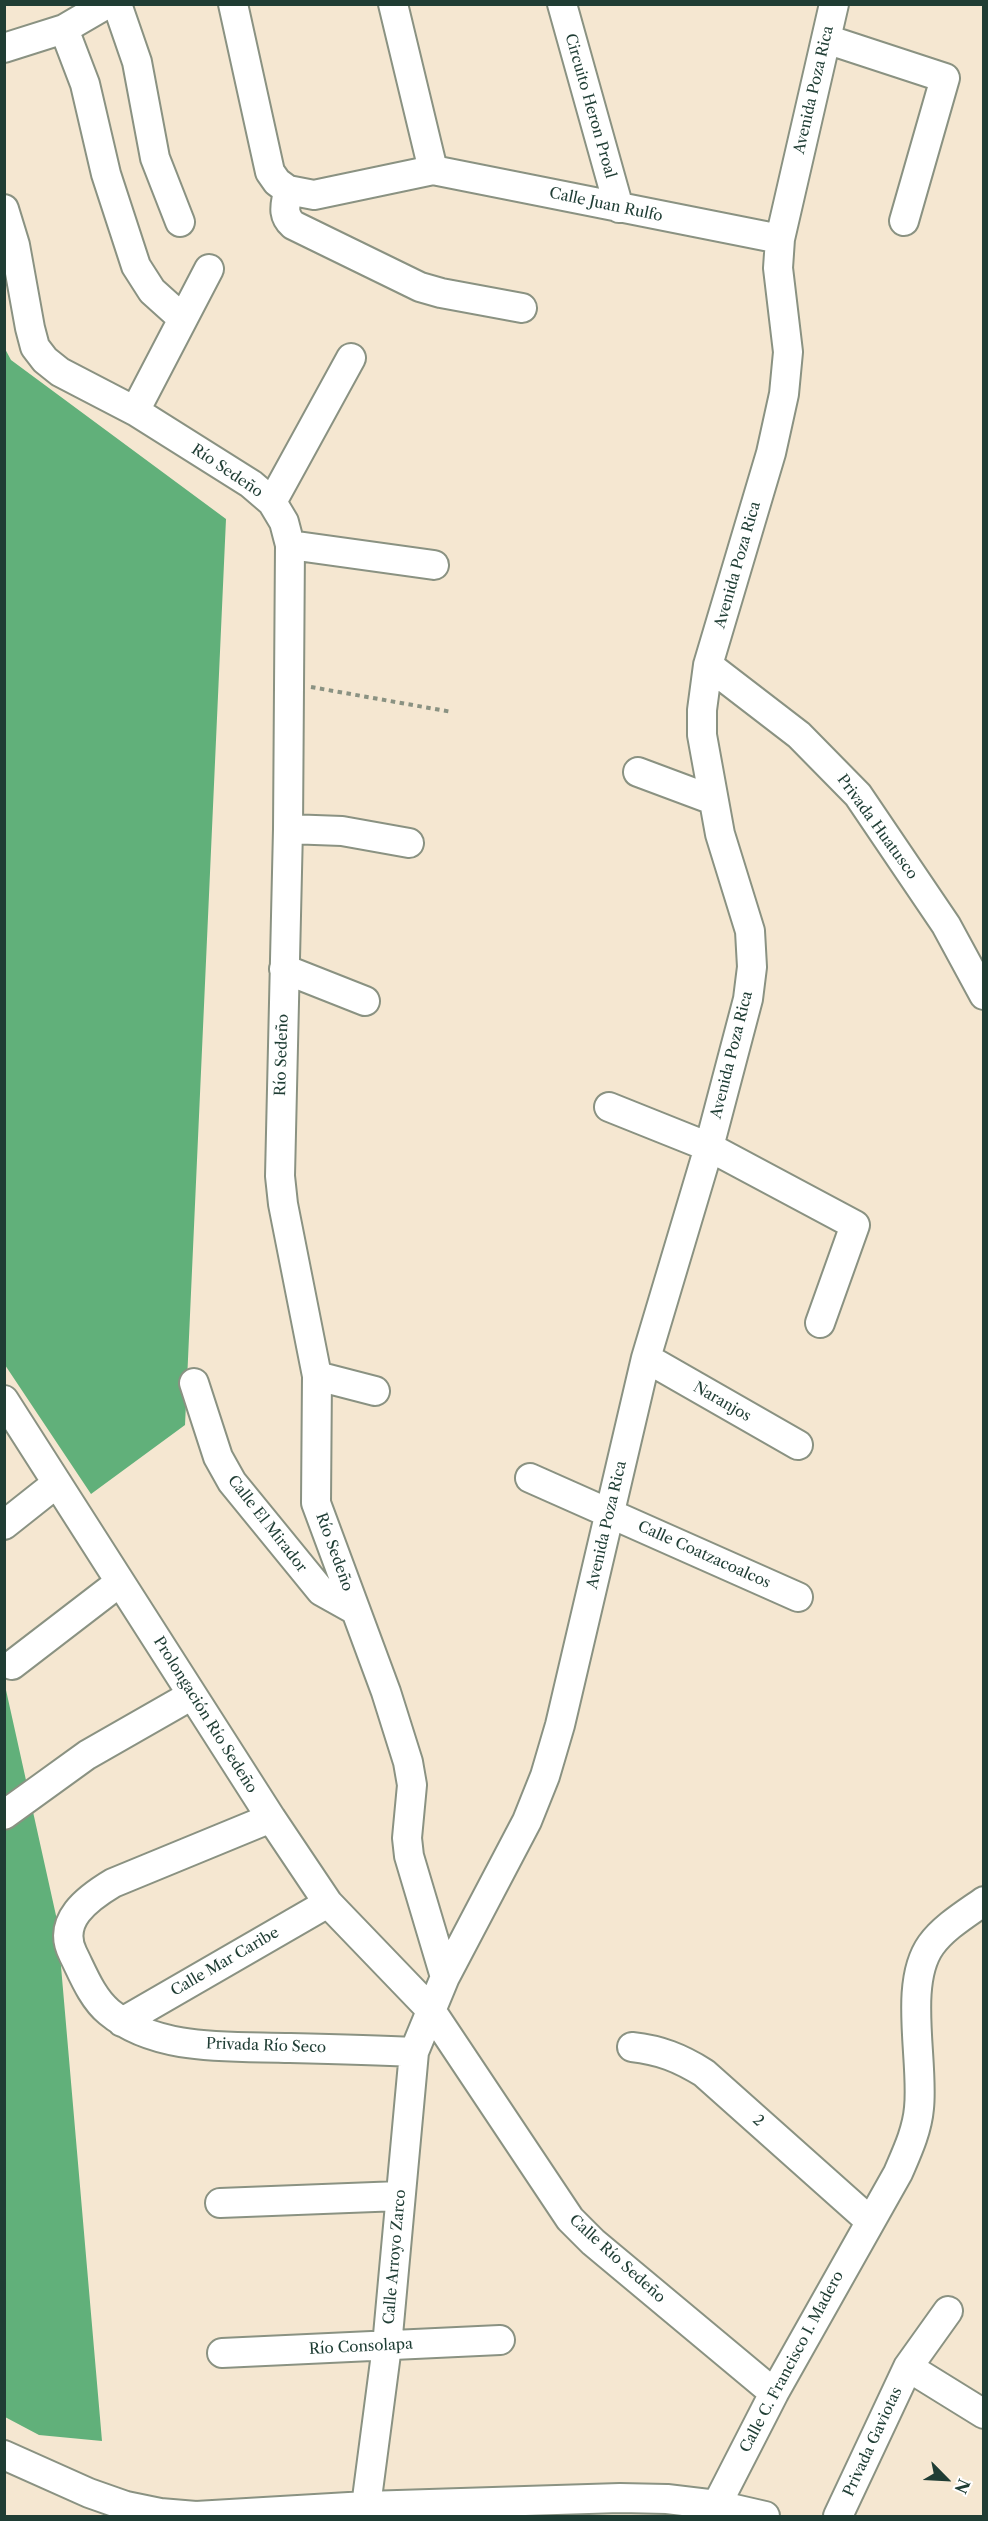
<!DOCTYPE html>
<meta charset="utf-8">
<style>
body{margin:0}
#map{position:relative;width:988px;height:2521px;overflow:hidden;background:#f5e7d1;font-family:"Libre Caslon Text",serif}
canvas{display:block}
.frame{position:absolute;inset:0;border:6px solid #1f3d34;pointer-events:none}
.north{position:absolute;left:916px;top:2449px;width:60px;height:60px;-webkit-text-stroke:4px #fff;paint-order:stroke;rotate:114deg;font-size:16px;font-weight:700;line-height:24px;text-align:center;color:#1f3d34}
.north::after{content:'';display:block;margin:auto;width:21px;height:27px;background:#1f3d34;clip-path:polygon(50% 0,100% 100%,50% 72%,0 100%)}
</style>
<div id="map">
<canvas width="988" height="2521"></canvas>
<div class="frame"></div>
<div class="north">N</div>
</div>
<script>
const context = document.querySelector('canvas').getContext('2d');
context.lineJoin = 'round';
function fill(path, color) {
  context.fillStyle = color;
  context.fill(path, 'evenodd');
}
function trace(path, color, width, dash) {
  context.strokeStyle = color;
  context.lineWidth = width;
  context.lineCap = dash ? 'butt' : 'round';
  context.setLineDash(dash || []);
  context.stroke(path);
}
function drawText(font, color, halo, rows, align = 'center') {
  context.font = font + ' "Libre Caslon Text",serif';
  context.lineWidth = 5;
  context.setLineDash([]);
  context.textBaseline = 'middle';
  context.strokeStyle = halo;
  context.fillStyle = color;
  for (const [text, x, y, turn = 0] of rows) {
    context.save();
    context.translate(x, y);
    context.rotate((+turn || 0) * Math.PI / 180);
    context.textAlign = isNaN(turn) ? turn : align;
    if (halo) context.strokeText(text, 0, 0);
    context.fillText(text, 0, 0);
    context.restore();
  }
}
fill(new Path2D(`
 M4,347L11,360L226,519L185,1425L91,1494L5,1365Z
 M4,1681L57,1920L102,2441L39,2435L5,2417Z`), '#61b07a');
const minor = new Path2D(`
 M117,4L137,62L155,158L180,222
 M233,4L270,172L277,182L288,190L314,195L433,170L780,239
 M393,4L433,170
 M562,4L619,208
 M64,29L85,84L106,174L136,266L152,291L182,318
 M826,39L945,78L904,221
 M4,48L64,29L107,4
 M288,190C286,204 281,214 293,225L420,287L441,293L522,308
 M4,209L15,245L30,328L35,347L45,360L60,372L135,411L251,484L272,502L284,522L290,545L288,829L280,1176L283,1204L317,1376L316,1503L386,1692L408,1762L412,1785L407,1838L409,1856L445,1977
 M135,411L209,269
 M272,502L351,358
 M290,545L434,565
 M708,665L799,735L858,795L946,925L984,995
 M638,772L713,800
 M288,829L342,831L409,843
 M284,969L365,1001
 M609,1107L709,1147L855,1225L820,1323
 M646,1358L798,1445
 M317,1376L375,1391
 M194,1383L218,1457L232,1482L321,1591L355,1610
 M4,1400L271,1818L328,1903L430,2009L570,2219L593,2242L774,2393
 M530,1478L798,1597
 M4,1525L57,1483
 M12,1665L120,1582
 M4,1815L87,1755L192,1695
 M271,1818L113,1883C88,1898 56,1921 73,1954C83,1974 92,1998 109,2012C157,2052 231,2046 290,2048C331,2049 372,2050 414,2052
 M122,2022L328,1903
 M632,2047C660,2050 680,2058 704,2073L870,2221
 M220,2203L400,2196
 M222,2353L500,2340
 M908,2367L984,2414
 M4,2455L89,2493L126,2506L160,2513L196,2516L366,2506L620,2498L667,2499L717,2505L765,2516
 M366,2506L387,2346L414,2052L445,1977L527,1821L545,1776L560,1725L646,1358L709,1147L748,999L752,967L750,931L720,834L702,735V710L708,665L771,453L784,394L788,352L778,268L780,239L834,4
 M711,2516L774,2393L898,2173C907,2152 917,2131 919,2108C924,2061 903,1984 931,1945C944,1927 966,1914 984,1901
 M838,2516L908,2367L948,2311`);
trace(minor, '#8a9282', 32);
trace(new Path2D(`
 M311,687L452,712`), '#8a9282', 4, [4.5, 4.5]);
trace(minor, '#fff', 28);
drawText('15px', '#1f3d34', '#fff', [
 ["Avenida Poza Rica",814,90,-77],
 ["Circuito Heron Proal",590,106,74],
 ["Calle Juan Rulfo",606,205,12],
 ["Río Sedeño",227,471,34],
 ["Avenida Poza Rica",738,565,-74],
 ["Privada Huatusco",877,827,54],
 ["Río Sedeño",282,1055,-88],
 ["Avenida Poza Rica",732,1055,-76],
 ["Naranjos",722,1402,30],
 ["Calle El Mirador",267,1524,52],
 ["Avenida Poza Rica",607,1525,-77],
 ["Río Sedeño",334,1552,70],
 ["Calle Coatzacoalcos",704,1555,24],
 ["Prolongación Río Sedeño",205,1715,58],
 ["Calle Mar Caribe",225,1962,-30],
 ["Privada Río Seco",266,2046,2],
 ["2",758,2121,42],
 ["Calle Arroyo Zarco",395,2257,-85],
 ["Calle Río Sedeño",617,2259,42],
 ["Río Consolapa",361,2347,-3],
 ["Calle C. Francisco I. Madero",792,2362,-62],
 ["Privada Gaviotas",873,2442,-65]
]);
</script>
